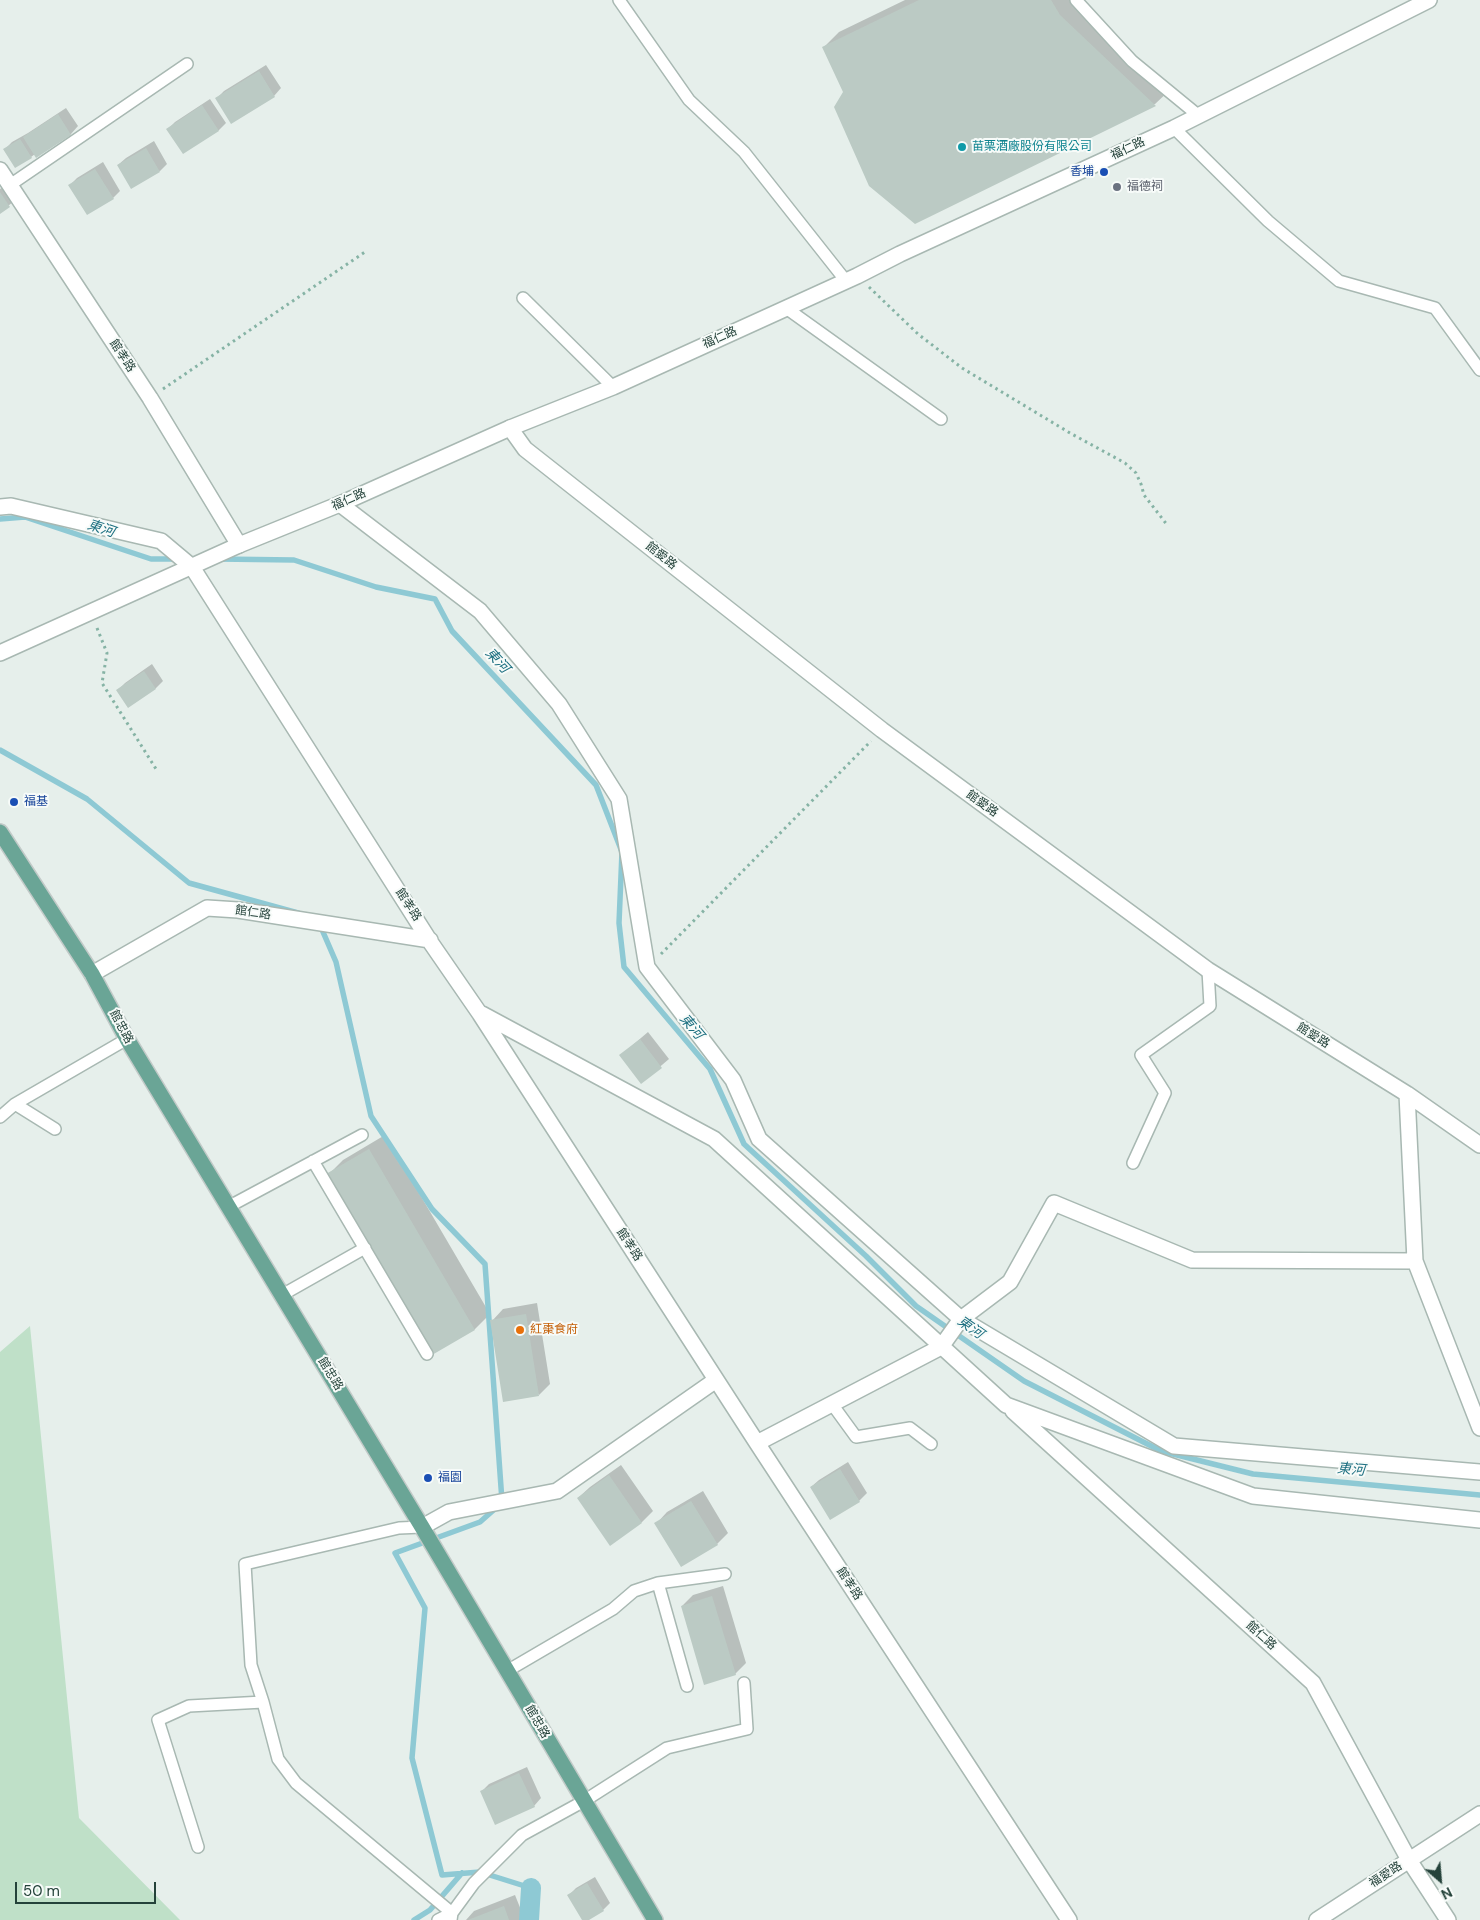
<!DOCTYPE html>
<meta charset="utf-8">
<style>
body{margin:0}
#map{position:relative;width:1480px;height:1920px;overflow:hidden;background:#e6efeb;font-family:"DM Sans",sans-serif}
canvas{display:block}
.north{position:absolute;left:1415px;top:1855px;width:50px;height:50px;-webkit-text-stroke:4px #f7fbf9;paint-order:stroke;rotate:153deg;font-size:14px;font-weight:700;line-height:20px;text-align:center;color:#24423a}
.north::after{content:'';display:block;margin:auto;width:18px;height:22px;background:#24423a;clip-path:polygon(50% 0,100% 100%,50% 72%,0 100%)}
.scale{position:absolute;left:15px;top:1882px;width:141px;height:22px;box-sizing:border-box;border:2px solid #24423a;border-top:0;padding-left:6px;font-size:15px;line-height:18px;white-space:nowrap;color:#24423a;-webkit-text-stroke:4px #f7fbf9;paint-order:stroke}
</style>
<div id="map">
<canvas width="1480" height="1920"></canvas>
<div class="north">N</div>
<div class="scale">50 m</div>
</div>
<script>
const context = document.querySelector('canvas').getContext('2d');
context.lineJoin = 'round';
function fill(path, color) {
  context.fillStyle = color;
  context.fill(path, 'evenodd');
}
function trace(path, color, width, dash) {
  context.strokeStyle = color;
  context.lineWidth = width;
  context.lineCap = dash ? 'butt' : 'round';
  context.setLineDash(dash || []);
  context.stroke(path);
}
function drawText(font, color, halo, rows, align = 'center') {
  context.font = font + ' "DM Sans","Noto Sans TC",sans-serif';
  context.lineWidth = 4;
  context.setLineDash([]);
  context.textBaseline = 'middle';
  context.strokeStyle = halo;
  context.fillStyle = color;
  for (const [text, x, y, turn = 0] of rows) {
    context.save();
    context.translate(x, y);
    context.rotate((+turn || 0) * Math.PI / 180);
    context.textAlign = isNaN(turn) ? turn : align;
    if (halo) context.strokeText(text, 0, 0);
    context.fillText(text, 0, 0);
    context.restore();
  }
}
fill(new Path2D(`
 M30,1326L79,1818L180,1920H0V1352Z`), '#bfe0c8');
fill(new Path2D(`
 M905,0H1075L1170,90L1155,104L916,222L844,92L824,47L839,32Z
 M266,65L281,88L274,96L217,98L224,91Z
 M210,99L226,123L219,130L183,153L168,129L175,122Z
 M66,108L78,126L71,134L36,156L35,154L31,157L5,149L12,142L28,133Z
 M154,141L167,164L160,171L118,165L126,158Z
 M103,162L120,191L113,198L70,185L77,178Z
 M7,185L17,199L0,212V189Z
 M152,664L163,681L156,688L129,706L118,690L125,683Z
 M648,1032L669,1059L642,1082L621,1055Z
 M385,1135L490,1314L475,1329L433,1353L328,1175L343,1160Z
 M537,1303L550,1384L539,1395L492,1321L503,1309Z
 M848,1462L867,1493L859,1501L830,1518L811,1487L819,1480Z
 M621,1465L653,1511L642,1522L610,1544L578,1498L590,1487Z
 M703,1491L728,1533L717,1544L656,1524L667,1512Z
 M723,1586L746,1663L735,1674L682,1606L693,1595Z
 M527,1767L541,1798L534,1806L482,1791L489,1784Z
 M595,1877L610,1903L603,1910L587,1920H583L569,1895L576,1888Z
 M515,1895L525,1920H466L474,1911Z`), '#0003');
trace(new Path2D(`
 M0,519L25,517L151,559H176
 M218,559L294,560L376,587L435,599L452,631L596,785L622,852L619,923L624,967L710,1069L744,1144L866,1256L916,1306L1024,1381L1161,1451L1253,1474L1480,1495
 M0,750L87,799L189,883L298,913
 M320,925L336,962L371,1116L432,1209L485,1264L502,1501
 M497,1507L480,1522L395,1553L425,1608L412,1758L442,1875L480,1872L531,1888
 M414,1920L430,1910L462,1873`), '#8ec9d4', 5.5);
trace(new Path2D(`
 M529,1920L531,1888`), '#8ec9d4', 20);
fill(new Path2D(`
 M919,0H1051L1060,15L1156,106L915,224L869,186L834,107L843,92L822,47Z
 M259,71L275,97L231,124L215,98Z
 M202,105L219,131L183,154L166,129Z
 M58,114L71,135L36,158L23,137Z
 M20,139L32,158L15,168L3,149Z
 M146,148L160,172L131,189L117,165Z
 M95,169L114,199L87,215L68,185Z
 M0,192L10,207L0,214Z
 M144,671L156,689L128,708L116,690Z
 M640,1039L662,1068L641,1084L619,1055Z
 M369,1149L475,1330L432,1355L326,1174Z
 M526,1314L539,1396L503,1402L490,1320Z
 M840,1469L860,1502L830,1520L810,1487Z
 M609,1475L642,1523L610,1546L577,1498Z
 M691,1501L718,1545L681,1567L654,1523Z
 M712,1596L736,1675L704,1685L681,1606Z
 M519,1773L535,1807L495,1825L480,1791Z
 M587,1883L604,1911L589,1920H582L567,1895Z
 M504,1906L509,1920H468Z`), '#bbcac4');
const service = new Path2D(`
 M619,0L689,100L744,152L846,281
 M1076,0L1132,61L1199,116
 M1174,128L1268,221L1339,281L1435,308L1480,370
 M10,185L187,64
 M523,298L613,387
 M786,308L941,419
 M15,1104L55,1129
 M0,1117L15,1104L127,1039
 M313,1161L427,1354
 M1133,1163L1165,1093L1141,1055L1210,1006L1208,970
 M228,1207L362,1135
 M282,1295L365,1248
 M832,1404L856,1437L910,1428L931,1444
 M422,1527L399,1528L245,1564L251,1665L263,1702L278,1759L296,1783L452,1913L451,1920
 M658,1583L687,1686
 M507,1671L613,1609L634,1591L658,1583L725,1574
 M198,1847L158,1720L189,1706L263,1702
 M438,1920L452,1913L474,1883L522,1835L584,1801L667,1748L747,1729L744,1683`);
const minor = new Path2D(`
 M0,170L150,398L239,545
 M510,428L525,449L882,730L1208,970L1407,1094L1480,1145
 M340,504L480,611L559,704L619,799L647,967L733,1080L759,1139L961,1319L1174,1446L1480,1472
 M0,507L11,506L161,541L192,567L431,943L480,1014L757,1443L1069,1920
 M92,974L207,908L238,910L430,940
 M482,1014L714,1139L1006,1405L1253,1496L1480,1520
 M1407,1094L1415,1261L1480,1428
 M1013,1411L1313,1683L1409,1860L1448,1920
 M757,1443L941,1347L961,1319L1010,1282L1054,1203L1192,1260L1415,1261
 M422,1527L449,1512L557,1491L716,1380
 M1317,1920L1480,1814`);
const tertiary = new Path2D(`
 M0,653L239,545L340,504L510,428L613,387L857,276L900,254L1174,128L1429,0`);
const primary = new Path2D(`
 M0,832L92,974L127,1039L422,1527L655,1920`);
trace(service, '#a8b8b2', 14);
trace(minor, '#a8b8b2', 18);
trace(tertiary, '#a8b8b2', 18);
trace(primary, '#c2cac8', 18);
trace(new Path2D(`
 M869,287L918,334L962,368L1070,433L1125,463L1136,473L1141,484L1144,495L1168,526
 M163,389L365,252
 M97,628L107,653L102,683L156,769
 M661,954L871,741`), '#86b3a5', 3, [2.5, 4]);
trace(service, '#fff', 11);
trace(minor, '#fff', 15);
trace(tertiary, '#fff', 15);
trace(primary, '#6aa596', 15);
for (const [x, y, r, color] of [
 [962,147,5,"#0f9aa8"],
 [1104,172,5,"#1a4fb4"],
 [1117,187,5,"#6b7280"],
 [14,802,5,"#1a4fb4"],
 [520,1330,5,"#e8710a"],
 [428,1478,5,"#1a4fb4"]
]) {
  const dot = new Path2D();
  dot.arc(x, y, r, 0, 2 * Math.PI);
  context.fillStyle = color;
  context.fill(dot);
  trace(dot, '#f7fbf9', 2);
}
drawText('12px', '#0d838f', '#f7fbf9', [
 ["苗栗酒廠股份有限公司",972,147]
], 'left');
drawText('12px', '#24423a', '#f7fbf9', [
 ["福仁路",1128,149,-25],
 ["福仁路",720,338,-24],
 ["館孝路",122,356,57],
 ["福仁路",349,500,-24],
 ["館愛路",661,556,38],
 ["館愛路",982,804,36],
 ["館孝路",408,905,57],
 ["館仁路",253,913,8],
 ["館忠路",121,1027,62],
 ["館愛路",1313,1036,32],
 ["館孝路",629,1245,57],
 ["館忠路",330,1374,59],
 ["館孝路",849,1584,57],
 ["館仁路",1261,1636,42],
 ["館忠路",537,1722,60],
 ["福愛路",1386,1875,-33]
]);
drawText('12px', '#164399', '#f7fbf9', [
 ["香埔",1094,172,"right"],
 ["福基",24,802],
 ["福園",438,1478]
], 'left');
drawText('12px', '#5b616d', '#f7fbf9', [
 ["福德祠",1127,187]
], 'left');
drawText('12px', '#c56008', '#f7fbf9', [
 ["紅棗食府",530,1330]
], 'left');
drawText('italic 14px', '#1c6f80', '#f7fbf9', [
 ["東河",101,529,18],
 ["東河",497,661,47],
 ["東河",691,1027,50],
 ["東河",970,1328,35],
 ["東河",1351,1470,5]
]);
</script>
